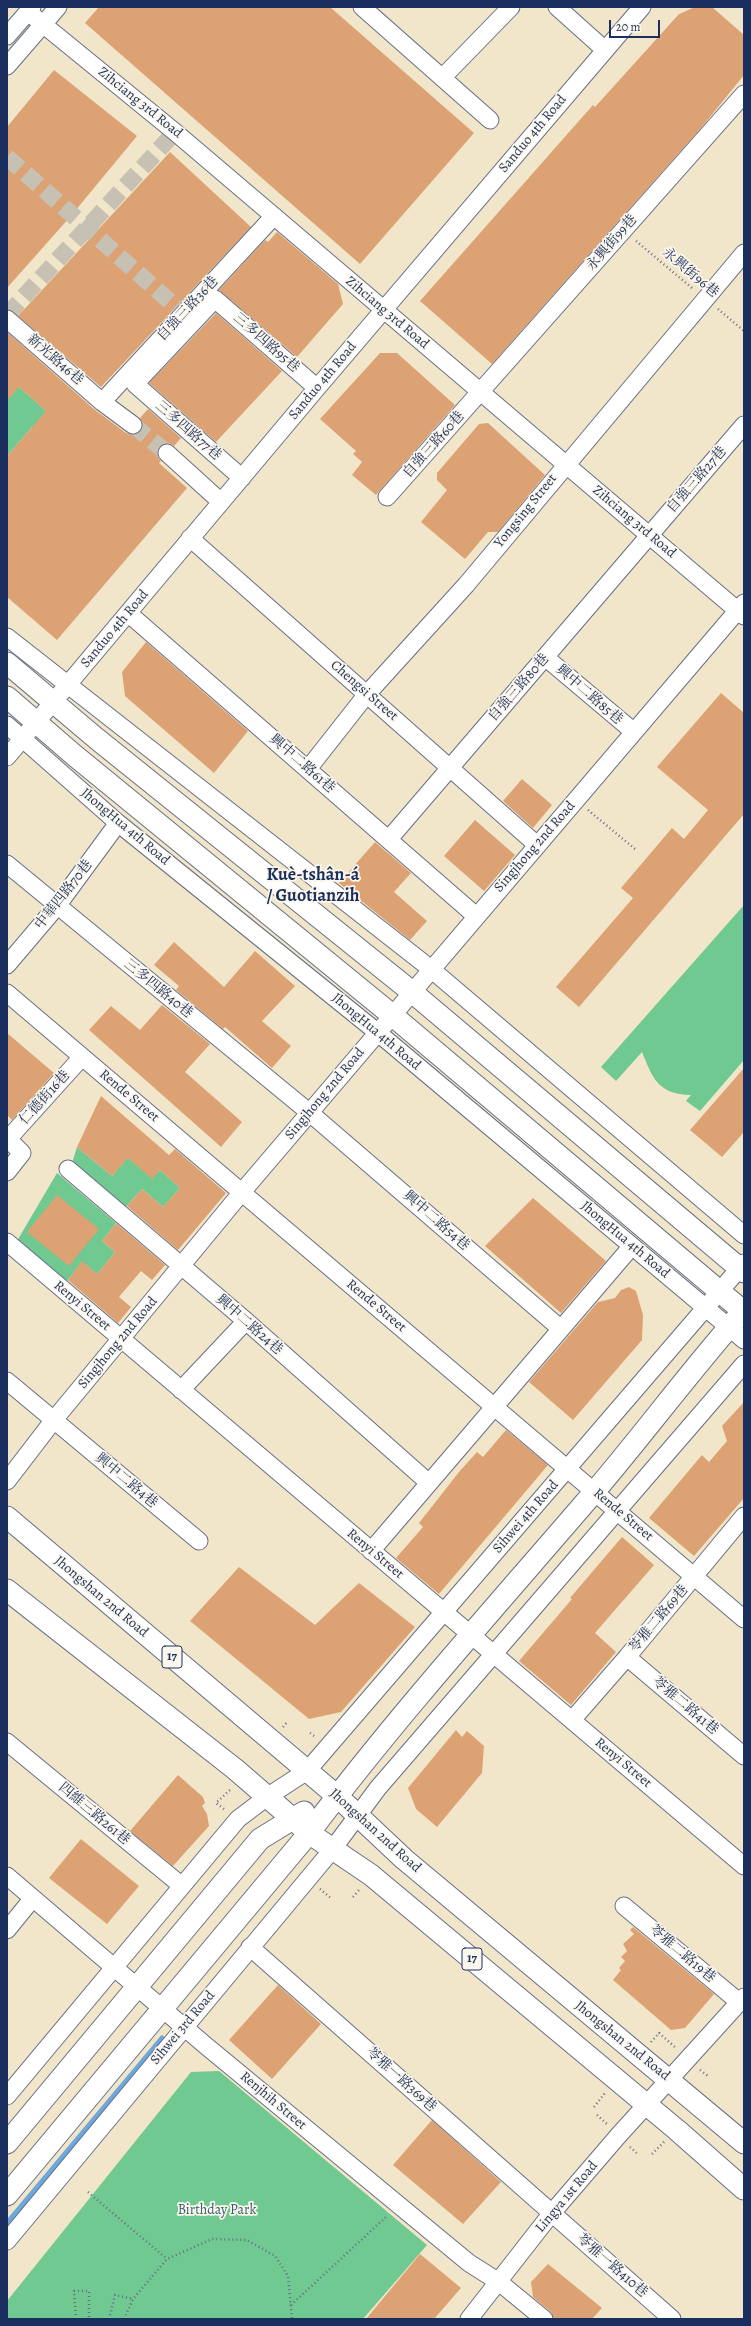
<!DOCTYPE html>
<meta charset="utf-8">
<style>
body{margin:0}
#map{position:relative;width:751px;height:2326px;overflow:hidden;background:#f2e6ca;font-family:Alegreya,serif}
canvas{display:block}
.frame{position:absolute;inset:0;border:8px solid #1b2f5e;pointer-events:none}
.scale{position:absolute;left:609px;top:20px;width:51px;height:18px;box-sizing:border-box;border:2px solid #1b2f5e;border-top:0;padding-left:5px;font-size:12px;line-height:14px;white-space:nowrap;color:#1b2f5e;-webkit-text-stroke:3px #fbf7ec;paint-order:stroke}
</style>
<div id="map">
<canvas width="751" height="2326"></canvas>
<div class="frame"></div>
<div class="scale">20 m</div>
</div>
<script>
const context = document.querySelector('canvas').getContext('2d');
context.lineJoin = 'round';
function fill(path, color) {
  context.fillStyle = color;
  context.fill(path, 'evenodd');
}
function trace(path, color, width, dash) {
  context.strokeStyle = color;
  context.lineWidth = width;
  context.lineCap = dash ? 'butt' : 'round';
  context.setLineDash(dash || []);
  context.stroke(path);
}
function drawText(font, color, halo, rows, align = 'center') {
  context.font = font + ' Alegreya,"Noto Serif TC",serif';
  context.lineWidth = 3.5;
  context.setLineDash([]);
  context.textBaseline = 'middle';
  context.strokeStyle = halo;
  context.fillStyle = color;
  for (const [text, x, y, turn = 0] of rows) {
    context.save();
    context.translate(x, y);
    context.rotate((+turn || 0) * Math.PI / 180);
    context.textAlign = isNaN(turn) ? turn : align;
    if (halo) context.strokeText(text, 0, 0);
    context.fillText(text, 0, 0);
    context.restore();
  }
}
fill(new Path2D(`
 M19,387L54,418L45,428L32,427L7,456V392Z
 M744,905V1060L700,1111L686,1101L691,1095C658,1094 653,1079 642,1052L616,1081L601,1067Z
 M77,1147L112,1176L124,1162L119,1150L152,1178L160,1170L180,1188L163,1207L142,1189L124,1209L72,1163Z
 M57,1173L116,1223L102,1241L115,1252L97,1274L82,1262L67,1281L17,1241Z
 M219,2071L427,2245L363,2319H7V2301L191,2072Z`), '#6fc990');
trace(new Path2D(`
 M7,2223L162,2038`), '#6da8dd', 5);
fill(new Path2D(`
 M99,7H330L474,133L360,264L85,23Z
 M695,7H712L744,35V75L701,128L492,364L420,301L593,105L595,107L679,14Z
 M54,70L137,136L70,217L7,288V127Z
 M170,152L251,227L101,387L18,316Z
 M277,232L338,284L343,304L297,357L219,290L265,240L268,242Z
 M216,313L282,371L216,442L149,383Z
 M7,332L95,410L126,433L132,435L141,431L143,426L140,418L148,409L181,438L174,446L169,443L160,446L157,456L161,461L159,463L187,488L57,640L7,597V456L46,411L19,387L7,401Z
 M380,353H397L455,405L376,495L352,475L362,462L353,454L356,451L320,419Z
 M488,423L545,475L498,532H488L465,559L421,522L447,490L437,480V473L479,424Z
 M146,642L248,731L214,773L125,696L122,672Z
 M721,693L744,713V814L579,1007L556,987L633,898L621,888L672,828L684,839L708,810L657,767Z
 M522,779L552,805L533,828L503,801Z
 M475,820L515,855L484,891L444,856Z
 M375,842L411,873L394,892L427,921L410,940L339,883Z
 M174,942L224,987L255,951L295,986L262,1021L291,1046L272,1068L225,1027L223,1029L176,990L179,986L154,965Z
 M162,1005L210,1044L185,1072L242,1122L221,1147L89,1030L111,1006L140,1030Z
 M7,1033L54,1073L12,1120L7,1115Z
 M744,1068V1132L722,1157L690,1130Z
 M101,1096L169,1155L175,1149L226,1193L178,1250L127,1206L142,1189L163,1207L180,1188L160,1170L152,1179L128,1158L112,1176L77,1147Z
 M57,1195L99,1229L69,1266L27,1232Z
 M533,1198L606,1261L561,1313L485,1246Z
 M116,1223L165,1265L152,1280L141,1271L119,1297L131,1307L118,1323L68,1280L82,1261L97,1274L115,1252L102,1241Z
 M629,1287L636,1291L643,1315L642,1340L573,1420L529,1382L598,1302L615,1298L621,1290Z
 M744,1402V1498L694,1556L649,1518L702,1455L709,1462L727,1441L722,1426Z
 M506,1430L548,1465L439,1594L396,1558L423,1527L419,1523L459,1472L477,1452L483,1457Z
 M622,1537L654,1565L595,1633L616,1652L571,1705L519,1661L572,1599L570,1598Z
 M239,1567L315,1625L359,1583L415,1627L341,1712L309,1719L190,1621Z
 M456,1730L462,1737L467,1731L484,1746L482,1773L437,1827L416,1809L408,1788Z
 M178,1775L203,1797L205,1803L202,1806L207,1814L209,1826L173,1866L130,1831Z
 M81,1839L139,1886L107,1924L49,1878Z
 M633,1927L714,1994L685,2028L671,2030L613,1980L621,1970L619,1968L625,1961L621,1957L627,1951L623,1944L634,1934L630,1930Z
 M278,1985L321,2024L272,2079L229,2040Z
 M432,2120L501,2182L463,2224L393,2165Z
 M420,2254L461,2288L434,2319H366Z
 M548,2264L602,2308L592,2319H554L551,2312L533,2297L531,2282Z`), '#dda273');
trace(new Path2D(`
 M7,157L176,307
 M7,315L175,132
 M133,425L167,453`), '#c7c1b4', 17, [17, 8]);
const minor = new Path2D(`
 M362,7L490,120
 M557,7L605,50
 M28,12L175,132L744,616
 M7,36L32,7
 M7,66L58,7
 M442,78L511,7
 M7,319L102,402L133,425
 M102,402L274,216
 M167,453L221,502
 M242,478L135,384L215,299L317,388
 M387,497L744,94
 M190,538L537,845
 M128,613L476,916
 M7,637L431,969L744,1235
 M545,657L634,732
 M7,725L118,823L377,1032L744,1340
 M7,757L317,388L642,7
 M308,769L367,694L466,585L744,253
 M389,839L744,425
 M7,864L310,1113L561,1329
 M7,965L57,906L118,823
 M7,993L744,1619
 M7,1138L22,1153L7,1172
 M8,1139L82,1057
 M68,1169L246,1321L429,1483
 M7,1242L744,1866
 M7,1381L199,1541
 M181,1390L246,1321
 M7,1481L53,1421L242,1192L744,603
 M371,1551L632,1246
 M627,1657L744,1756
 M572,1720L627,1657L744,1516
 M7,1742L182,1886
 M7,1876L205,2045L469,2263L499,2282L544,2319
 M624,1906L739,2002
 M7,1930L33,1898
 M250,1947L672,2319
 M7,2096L238,1819L267,1797L307,1771L744,1263
 M7,2241L332,1850L378,1788L744,1364
 M469,2319L551,2214L618,2136L744,1997`);
const major = new Path2D(`
 M7,663L97,739L412,992L744,1272
 M7,697L74,755L392,1015L744,1312
 M7,1517L337,1796L404,1859L744,2143
 M7,1590L235,1769L309,1833L371,1875L677,2130L744,2189
 M7,2143L260,1839L304,1812
 M7,2195L309,1833C395,1719 490,1613 583,1505C638,1442 688,1373 744,1310`);
trace(minor, '#666f84', 19);
trace(major, '#666f84', 23);
trace(new Path2D(`
 M636,241L692,288
 M718,309L744,331
 M588,810L635,849
 M283,1727L288,1721
 M310,1733L314,1736
 M224,1809L216,1803L231,1789
 M320,1889L332,1899
 M353,1897L359,1890
 M651,2042L659,2033L676,2048
 M700,2070L708,2076
 M594,2107L605,2093
 M597,2115L607,2124
 M630,2147L639,2155
 M652,2154L664,2142
 M88,2192L167,2259
 M291,2305L386,2217
 M76,2319L74,2291H89V2319
 M109,2319L115,2295L133,2299
 M124,2319L133,2299L167,2259L212,2239L247,2240L275,2256L288,2276L292,2319`), '#666f84', 2.5, [1, 3]);
trace(minor, '#fff', 17);
trace(major, '#fff', 21);
for (const [x, y, w] of [
 [172,1657,20],
 [472,1959,20]
]) {
  const box = new Path2D();
  box.roundRect(x - w / 2, y - 11, w, 22, 3);
  context.fillStyle = '#fbf7ec';
  context.fill(box);
  trace(box, '#1b2f5e', 1);
}
drawText('bold 13px', '#1b2f5e', null, [
 ["17",172,1657],
 ["17",472,1959]
]);
drawText('14px', '#1b2f5e', '#fbf7ec', [
 ["Zihciang 3rd Road",140,103,39],
 ["Sanduo 4th Road",533,134,-50],
 ["永興街99巷",612,243,-49],
 ["永興街96巷",690,273,40],
 ["自強三路36巷",188,309,-47],
 ["Zihciang 3rd Road",387,313,40],
 ["三多四路95巷",266,343,41],
 ["新光路46巷",55,360,41],
 ["Sanduo 4th Road",323,381,-50],
 ["三多四路77巷",188,431,41],
 ["自強三路60巷",434,445,-48],
 ["自強三路27巷",697,480,-49],
 ["Yongsing Street",526,511,-51],
 ["Zihciang 3rd Road",634,522,40],
 ["Sanduo 4th Road",115,629,-50],
 ["自強三路80巷",519,688,-49],
 ["Chengsi Street",364,691,41],
 ["興中二路85巷",589,695,41],
 ["興中二路61巷",302,764,41],
 ["JhongHua 4th Road",125,827,40],
 ["Singjhong 2nd Road",535,847,-49],
 ["中華四路70巷",64,895,-52],
 ["三多四路40巷",158,989,39],
 ["JhongHua 4th Road",376,1032,40],
 ["Singjhong 2nd Road",325,1094,-50],
 ["Rende Street",129,1096,40],
 ["仁德街16巷",45,1098,-48],
 ["興中二路54巷",436,1221,41],
 ["JhongHua 4th Road",625,1240,40],
 ["Renyi Street",82,1306,40],
 ["Rende Street",376,1306,40],
 ["興中二路24巷",249,1325,41],
 ["Singjhong 2nd Road",118,1343,-50],
 ["興中二路4巷",126,1481,40],
 ["Rende Street",623,1515,40],
 ["Sihwei 4th Road",526,1517,-49],
 ["Renyi Street",375,1554,40],
 ["Jhongshan 2nd Road",101,1597,40],
 ["苓雅二路69巷",659,1619,-50],
 ["苓雅二路41巷",685,1706,40],
 ["Renyi Street",623,1763,40],
 ["四維三路261巷",94,1814,40],
 ["Jhongshan 2nd Road",375,1831,42],
 ["苓雅二路19巷",682,1954,40],
 ["Sihwei 3rd Road",183,2028,-50],
 ["Jhongshan 2nd Road",622,2041,39],
 ["苓雅一路369巷",401,2080,42],
 ["Renjhih Street",273,2101,40],
 ["Lingya 1st Road",567,2197,-50],
 ["苓雅一路410巷",612,2266,41]
]);
drawText('14px', '#345d6d', '#fbf7ec', [
 ["Birthday Park",217,2211]
]);
drawText('bold 18px', '#1b2f5e', '#fbf7ec', [
 ["Kuè-tshân-á",313,876],
 ["/ Guotianzih",313,897]
]);
</script>
